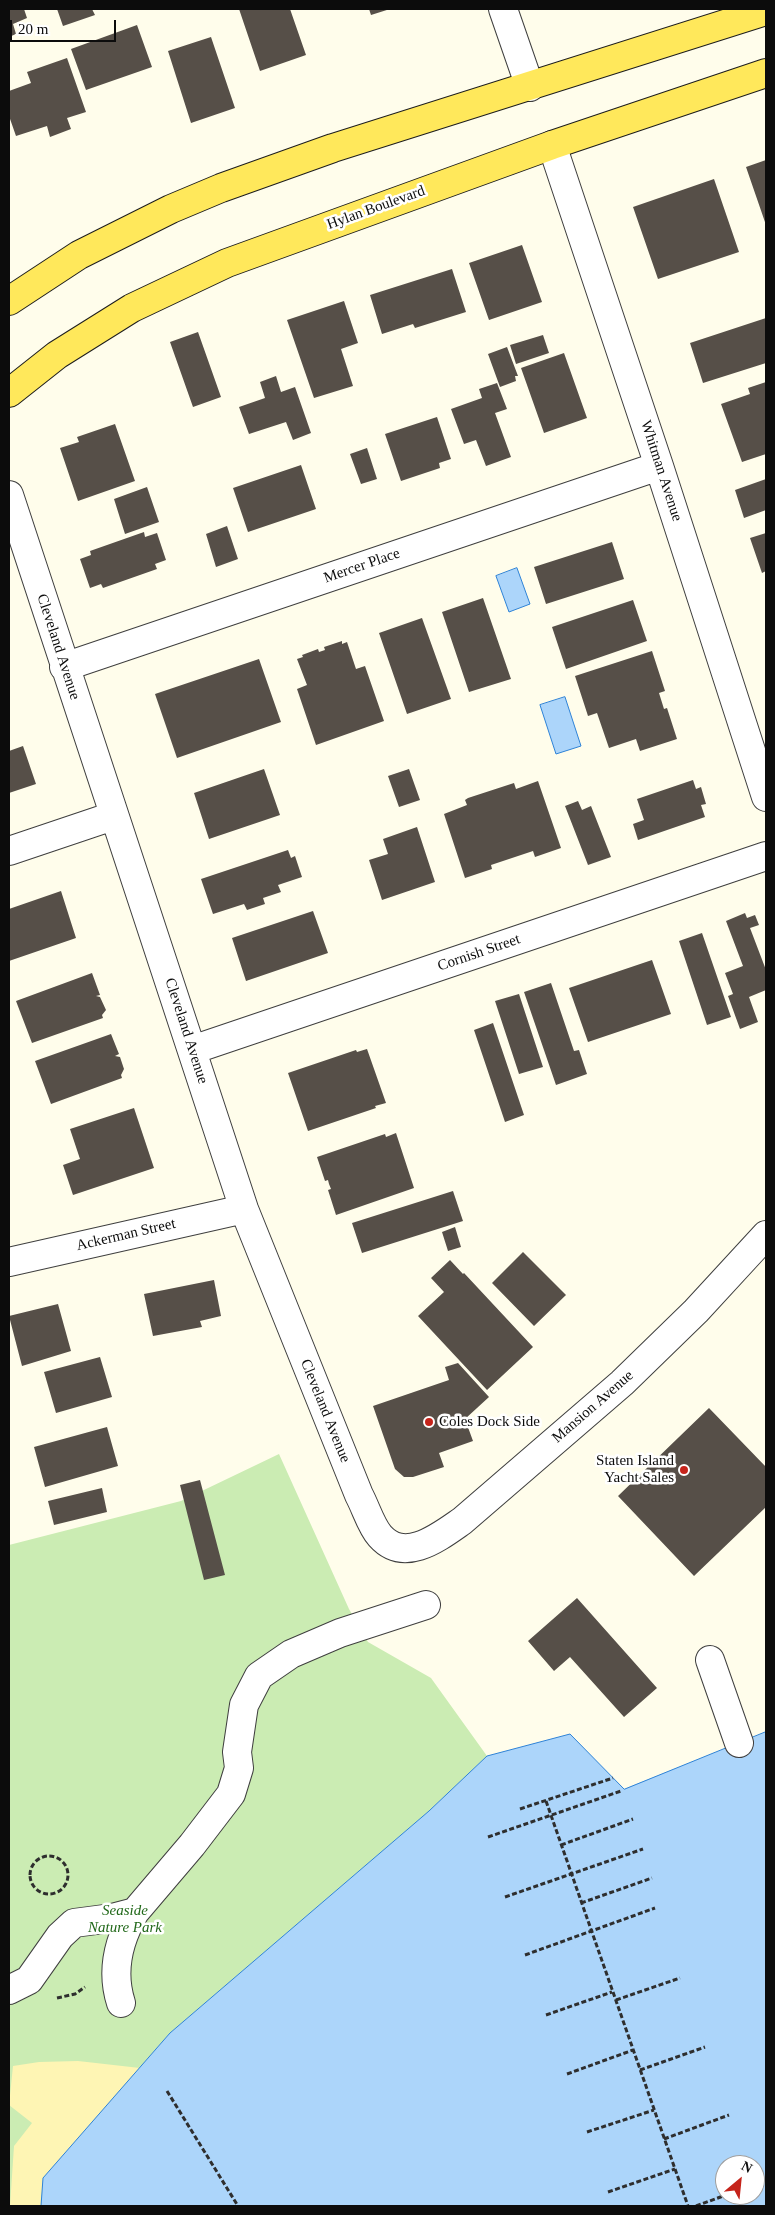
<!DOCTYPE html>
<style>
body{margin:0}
#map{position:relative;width:775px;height:2215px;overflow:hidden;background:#fffdeb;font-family:Georgia,serif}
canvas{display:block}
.frame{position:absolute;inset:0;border:10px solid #0c0c0c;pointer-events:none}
.north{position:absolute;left:715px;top:2155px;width:50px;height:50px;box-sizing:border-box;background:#fff;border:1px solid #9e9e9e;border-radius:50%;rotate:28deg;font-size:14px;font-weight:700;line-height:20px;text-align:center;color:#0c0c0c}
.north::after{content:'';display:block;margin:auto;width:18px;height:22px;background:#c5241b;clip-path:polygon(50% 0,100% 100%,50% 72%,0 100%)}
.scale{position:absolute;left:10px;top:20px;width:106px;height:22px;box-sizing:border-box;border:2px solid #0c0c0c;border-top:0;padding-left:6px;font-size:15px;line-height:18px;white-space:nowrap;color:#0c0c0c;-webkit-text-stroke:4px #fff;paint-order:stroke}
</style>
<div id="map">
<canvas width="775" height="2215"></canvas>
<div class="frame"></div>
<div class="north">N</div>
<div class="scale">20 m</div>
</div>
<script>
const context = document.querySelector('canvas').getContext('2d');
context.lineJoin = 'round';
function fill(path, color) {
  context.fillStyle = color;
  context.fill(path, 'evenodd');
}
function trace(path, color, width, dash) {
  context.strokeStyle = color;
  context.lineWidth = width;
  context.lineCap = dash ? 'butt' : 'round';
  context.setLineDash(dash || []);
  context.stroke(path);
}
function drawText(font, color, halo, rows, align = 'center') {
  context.font = font + ' Georgia,serif';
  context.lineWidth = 5;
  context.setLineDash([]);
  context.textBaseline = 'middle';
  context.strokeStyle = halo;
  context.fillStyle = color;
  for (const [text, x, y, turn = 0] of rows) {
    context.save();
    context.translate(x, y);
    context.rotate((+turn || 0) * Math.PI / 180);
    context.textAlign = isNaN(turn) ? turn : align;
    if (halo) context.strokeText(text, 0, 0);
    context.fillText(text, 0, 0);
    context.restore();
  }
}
fill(new Path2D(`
 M279,1454L349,1609L368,1642L431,1678L487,1756L429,1811L170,2033L43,2178L41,2206H9V1545L181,1501Z`), '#cbecb3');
fill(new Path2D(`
 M78,2061L140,2068L43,2178L41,2206H10L14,2146L32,2123L9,2105L13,2066L39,2062Z`), '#fef5b4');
const water = new Path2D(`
 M517,568L530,604L509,612L496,576Z
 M565,697L581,746L556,754L540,705Z
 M766,1732V2206H41L43,2178L170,2033L429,1811L487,1756L570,1734L624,1789ZM725,2165H755V2195H725Z`);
fill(water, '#acd5fa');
trace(water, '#2e82d6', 1);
fill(new Path2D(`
 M9,9H24L27,18L13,24L16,34L9,37Z
 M57,9H92L95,15L63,26Z
 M239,9H290L306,55L260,71Z
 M369,9H390L371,15Z
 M137,25L152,67L86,90L71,49Z
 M211,37L235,108L191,123L168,51Z
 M67,58L86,112L67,118L71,129L50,137L47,126L16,136L9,116V91L31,83L27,72Z
 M766,160V225L746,167Z
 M714,179L739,252L658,279L633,207Z
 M522,245L542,302L489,320L469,263Z
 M452,269L466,312L415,328L413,324L382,334L370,295Z
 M344,301L358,343L341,349L353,386L314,398L287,320Z
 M766,318V363L703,383L690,343Z
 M198,332L221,397L193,407L170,342Z
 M543,335L549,353L516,364L510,345Z
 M507,347L518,376H515L516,381L500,387L488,354Z
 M564,353L587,418L544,433L521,368Z
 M276,376L281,392L295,387L311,433L293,440L286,422L249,434L239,407L265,398L260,382Z
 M766,382V454L742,462L721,404L750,394L748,388Z
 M497,383L507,409L495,413L511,457L486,466L476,440L464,444L451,409L482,398L479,389Z
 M437,417L451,459L439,463L440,468L401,481L385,434Z
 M115,424L135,481L78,501L60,448L79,442L77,437Z
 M367,448L377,479L361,484L350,454Z
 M301,465L316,509L248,532L233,488Z
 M766,479V510L744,518L735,490Z
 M147,487L159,522L125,534L114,499Z
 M227,526L238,559L216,567L206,534Z
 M144,532L145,537L157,533L166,560L155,564L157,569L103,588L101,584L90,588L80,559L91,555L90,551Z
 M766,533V571L762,573L750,538Z
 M612,542L624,579L546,604L534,567Z
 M483,598L511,679L469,692L442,612Z
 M633,600L647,641L566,669L552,627Z
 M422,618L451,699L407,714L379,633Z
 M342,641V644L347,642L356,669L365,666L384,721L316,745L297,689L307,685L297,659L303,657L302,655L318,649L319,652L325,650L324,647Z
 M652,651L665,691L659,693L664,709L667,708L677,739L640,751L636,739L609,748L597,713L588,716L575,676Z
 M259,659L281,722L177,758L155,694Z
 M23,746L36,784L9,793V751Z
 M264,769L280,815L209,839L194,793Z
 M409,769L420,800L399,807L388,776Z
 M693,780L696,789L701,787L706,804L701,805L705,817L638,840L633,824L644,820L637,799Z
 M538,781L561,848L535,857L533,851L491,865L492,869L465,878L444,814L467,805L465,800L468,798L514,783L516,789Z
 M578,801L582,810L591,806L611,857L588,865L565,806Z
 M417,827L435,882L382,900L369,860L388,854L383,839Z
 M288,850L291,858L295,856L302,877L278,885L281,892L263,898L265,904L247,910L244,904L213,914L201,879Z
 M61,891L76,938L9,961V909Z
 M313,911L328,953L246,981L232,938Z
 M745,913L747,918L755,915L759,925L750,928L766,970V990L749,997L758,1022L740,1029L728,996L733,994L725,973L743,966L726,921Z
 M702,933L731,1017L707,1025L679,941Z
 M652,960L671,1014L588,1042L569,988Z
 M92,973L100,995L96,996L100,997L106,1010L102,1015L103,1018L32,1043L16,1001Z
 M551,983L574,1051L579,1050L587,1074L556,1085L524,992Z
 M519,994L543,1067L519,1074L495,1001Z
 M493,1023L524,1115L505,1122L474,1030Z
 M111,1034L119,1054L115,1056L120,1057L124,1069L121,1075L122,1078L51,1104L35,1061Z
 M367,1049L386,1103L375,1106L376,1108L308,1131L288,1073L356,1050L357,1052Z
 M134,1108L154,1168L73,1195L63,1165L80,1159L70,1129Z
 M396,1133L414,1188L336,1215L328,1190L331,1189L329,1184L328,1180L325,1181L317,1157L385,1134L386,1137Z
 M453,1191L463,1221L362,1253L352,1223Z
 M455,1227L461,1247L448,1251L442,1232Z
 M523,1252L566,1295L534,1326L492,1283Z
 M450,1260L463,1274L464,1273L533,1347L487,1390L418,1316L444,1292L431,1278Z
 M214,1280L221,1316L200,1321L202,1327L153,1336L144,1294Z
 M58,1304L71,1351L22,1366L9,1316Z
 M100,1357L112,1397L56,1413L44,1372Z
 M458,1363L489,1397L465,1419L473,1441L439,1453L444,1467L413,1477H404L395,1469L373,1406L449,1380L445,1367Z
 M709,1408L766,1467V1507L694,1576L618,1496Z
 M107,1427L118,1466L45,1487L34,1447Z
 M200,1480L225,1575L204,1580L180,1485Z
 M102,1488L107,1512L54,1525L48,1501Z
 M577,1598L657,1688L624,1717L570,1657L554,1671L528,1641Z`), '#564f48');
const minor = new Path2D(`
 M503,9L530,87
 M552,145L659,466L766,797
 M9,495L244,1209L359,1495C366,1508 371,1526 380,1536C405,1564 439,1537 462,1521L622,1383L696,1311L766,1235
 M64,667L659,466
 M9,851L113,816
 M192,1050L766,856
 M9,1262L244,1209
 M710,1660L739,1743
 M9,1990L29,1980L60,1936L74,1923L112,1918L135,1912L192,1845L231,1794L239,1768L237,1752L244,1705L259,1676L291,1654L340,1633L426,1605
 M121,2003C111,1972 118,1941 135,1912`);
const major = new Path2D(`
 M9,301L79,255L171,209L221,188L333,148L766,11
 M9,393L57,355L132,308L227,263L552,145L766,73`);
trace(minor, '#3f3f3f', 30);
trace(major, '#1d1d1d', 30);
trace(new Path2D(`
 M546,1801L688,2206
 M520,1809L613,1778
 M488,1837L621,1791
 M561,1845L633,1819
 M30 1875a19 19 0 1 1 38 0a19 19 0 1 1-38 0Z
 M505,1897L643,1849
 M581,1903L652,1878
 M525,1955L655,1908
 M57,1998L75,1994L85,1987
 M616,2000L680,1978
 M546,2015L612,1992
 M640,2070L705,2047
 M567,2074L633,2050
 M167,2091L238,2206
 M587,2132L654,2110
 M664,2139L729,2115
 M608,2192L675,2169
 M696,2206L726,2195`), '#2e2e2e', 3, [5, 2.5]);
trace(minor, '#fff', 28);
trace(major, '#ffe85b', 28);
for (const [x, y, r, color] of [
 [429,1422,5,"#c5241b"],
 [684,1470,5,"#c5241b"]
]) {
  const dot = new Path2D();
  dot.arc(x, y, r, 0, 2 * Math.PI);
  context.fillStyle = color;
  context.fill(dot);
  trace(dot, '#fff', 2);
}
drawText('15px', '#0c0c0c', '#fff', [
 ["Hylan Boulevard",376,208,-20],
 ["Whitman Avenue",661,471,72],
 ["Mercer Place",362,566,-19],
 ["Cleveland Avenue",58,647,72],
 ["Cornish Street",479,953,-19],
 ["Cleveland Avenue",186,1031,72],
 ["Ackerman Street",126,1235,-13],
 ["Mansion Avenue",593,1407,-41],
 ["Cleveland Avenue",325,1411,68]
]);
drawText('15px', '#0c0c0c', '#fff', [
 ["Coles Dock Side",439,1422],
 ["Staten Island",674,1461,"right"],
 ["Yacht Sales",674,1478,"right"]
], 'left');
drawText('italic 15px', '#216819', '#fff', [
 ["Seaside",125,1911],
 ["Nature Park",125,1928]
]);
</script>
